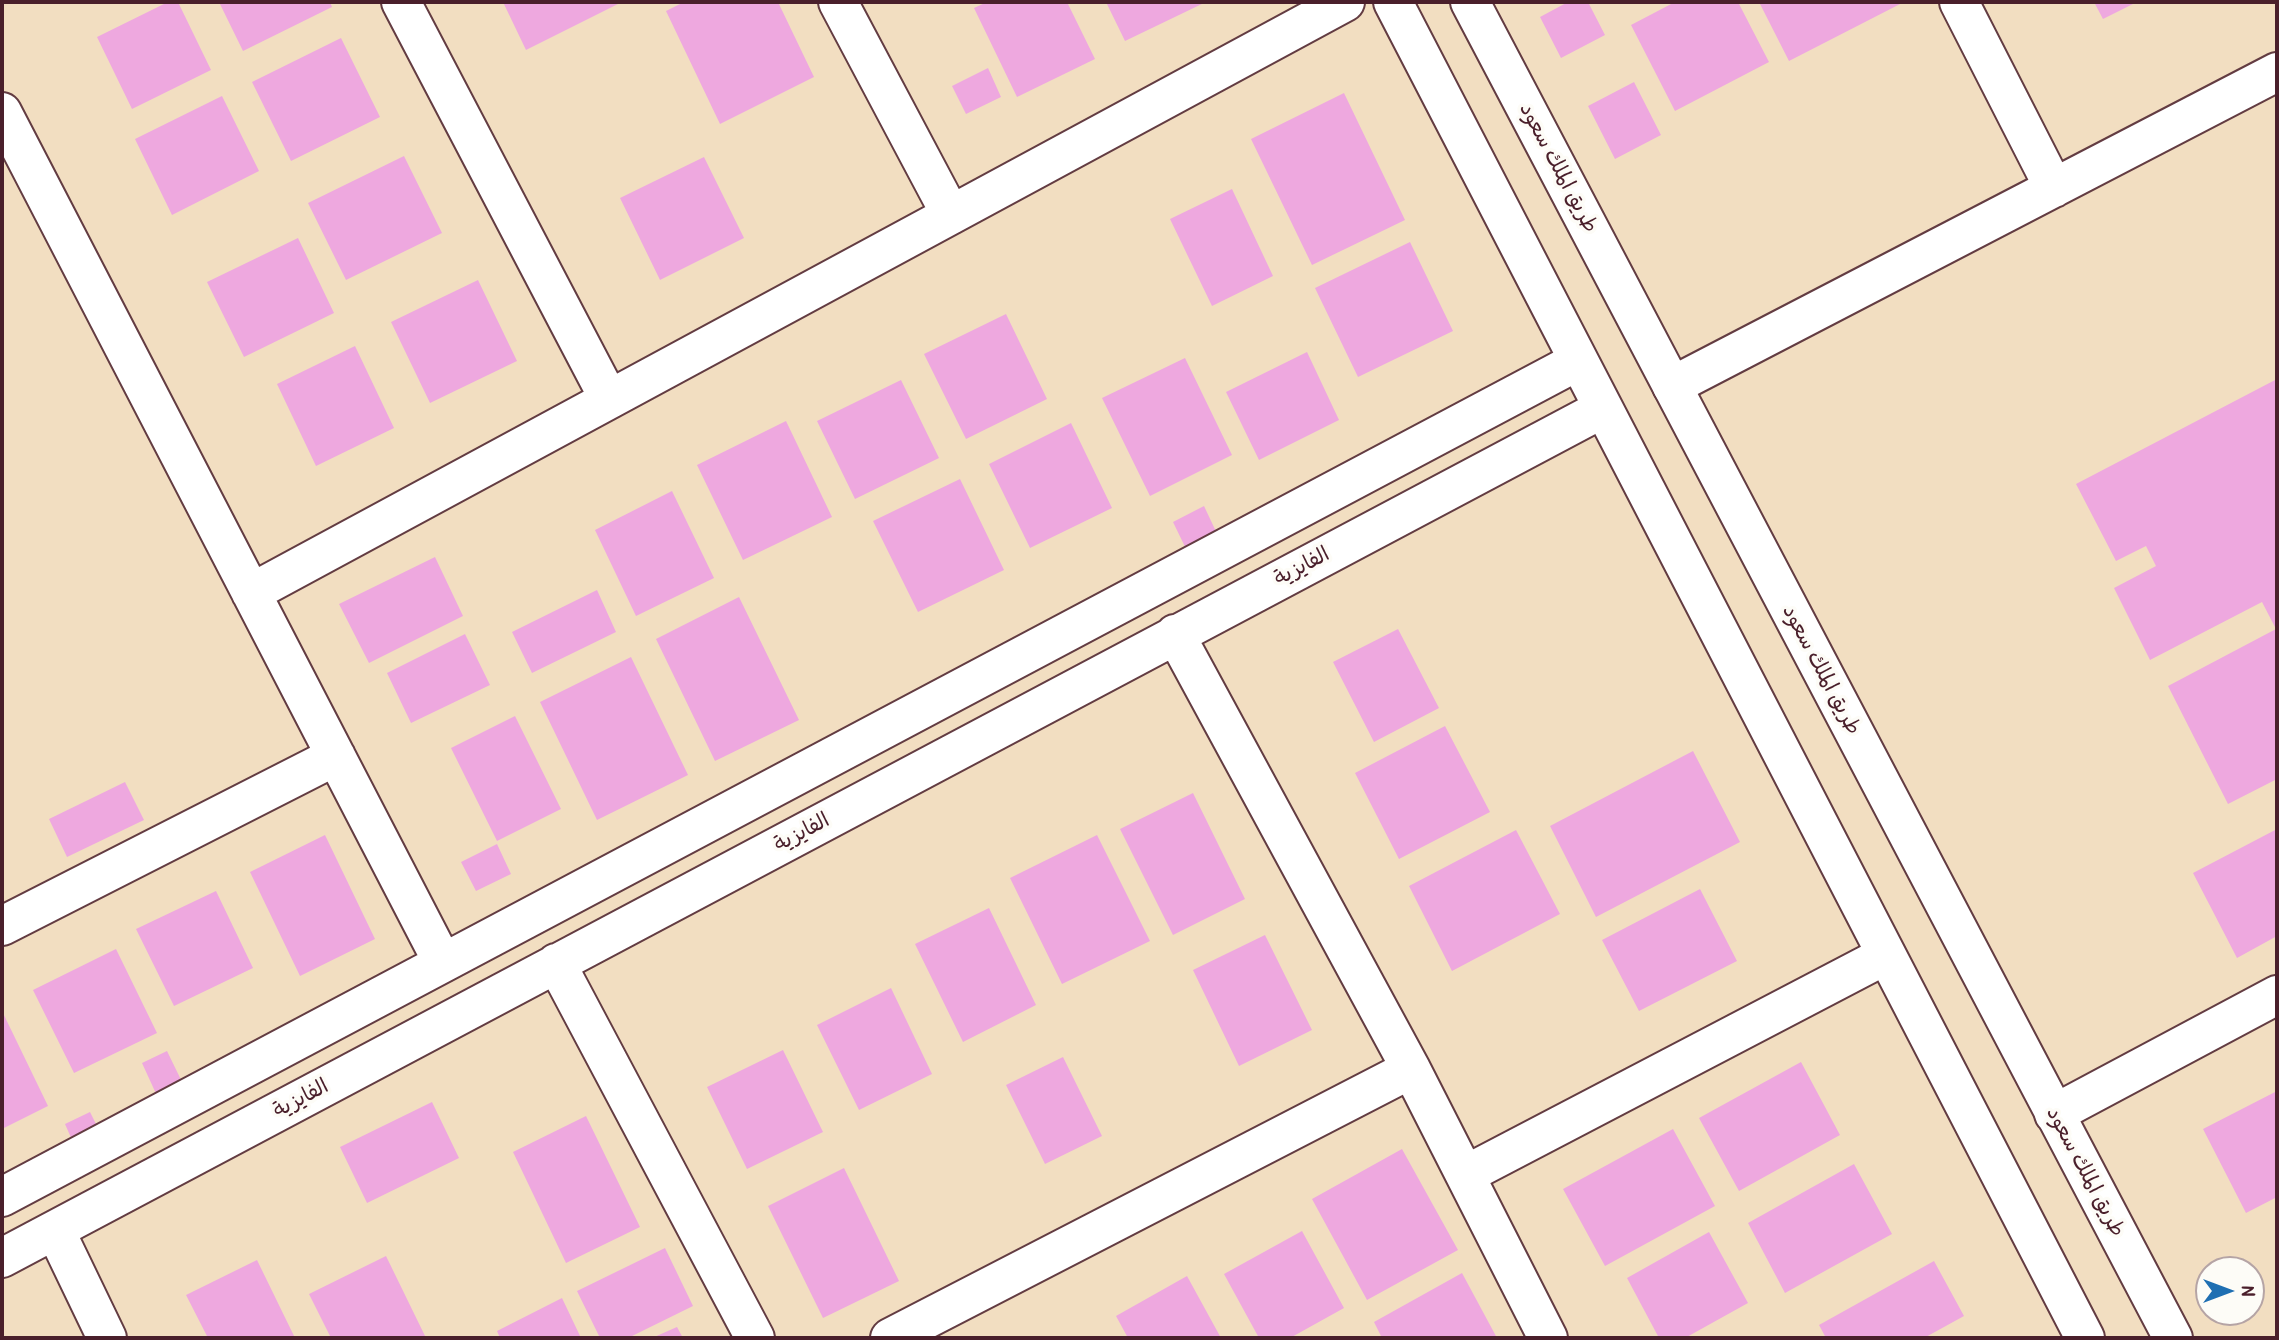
<!DOCTYPE html>
<meta charset="utf-8">
<style>
body{margin:0}
#map{position:relative;width:2279px;height:1340px;overflow:hidden;background:#f2dec1;font-family:"Patrick Hand",sans-serif}
canvas{display:block}
.frame{position:absolute;inset:0;border:4px solid #4a1f2b;pointer-events:none}
.north{position:absolute;left:2195px;top:1256px;width:70px;height:70px;box-sizing:border-box;background:#fdfcf7;border:2px solid #b5a4a5;border-radius:50%;rotate:90deg;font-size:19px;font-weight:700;line-height:28px;text-align:center;color:#4a1f2b}
.north::after{content:'';display:block;margin:auto;width:24px;height:32px;background:#1f6fb2;clip-path:polygon(50% 0,100% 100%,50% 72%,0 100%)}
</style>
<div id="map">
<canvas width="2279" height="1340"></canvas>
<div class="frame"></div>
<div class="north">N</div>
</div>
<script>
const context = document.querySelector('canvas').getContext('2d');
context.lineJoin = 'round';
function fill(path, color) {
  context.fillStyle = color;
  context.fill(path, 'evenodd');
}
function trace(path, color, width, dash) {
  context.strokeStyle = color;
  context.lineWidth = width;
  context.lineCap = dash ? 'butt' : 'round';
  context.setLineDash(dash || []);
  context.stroke(path);
}
function drawText(font, color, halo, rows, align = 'center') {
  context.font = font + ' "Patrick Hand","Playpen Sans Arabic",sans-serif';
  context.lineWidth = 7;
  context.setLineDash([]);
  context.textBaseline = 'middle';
  context.strokeStyle = halo;
  context.fillStyle = color;
  for (const [text, x, y, turn = 0] of rows) {
    context.save();
    context.translate(x, y);
    context.rotate((+turn || 0) * Math.PI / 180);
    context.textAlign = isNaN(turn) ? turn : align;
    if (halo) context.strokeText(text, 0, 0);
    context.fillText(text, 0, 0);
    context.restore();
  }
}
fill(new Path2D(`
 M168,2H178L211,70L132,109L97,37Z
 M219,2H330L332,7L243,51Z
 M503,2H617L618,4L526,50Z
 M684,2H778L814,77L720,124L666,11Z
 M987,2H1067L1095,59L1017,97L974,8Z
 M1106,2H1206L1125,41Z
 M1568,2H1588L1605,35L1561,58L1540,17Z
 M1675,2H1738L1769,62L1675,111L1631,25Z
 M1759,2H1904L1789,61Z
 M2094,2H2137L2103,19Z
 M341,38L380,117L291,161L252,82Z
 M988,68L1001,97L966,114L952,86Z
 M1634,82L1661,135L1615,159L1588,106Z
 M1344,93L1405,220L1312,265L1251,139Z
 M222,96L259,171L172,215L135,139Z
 M404,156L442,233L346,280L308,203Z
 M704,157L744,238L660,280L620,198Z
 M1232,189L1273,276L1212,306L1170,219Z
 M298,238L334,313L244,357L207,282Z
 M1410,242L1453,331L1358,377L1315,288Z
 M478,280L517,361L430,403L391,322Z
 M1006,314L1047,399L966,439L924,354Z
 M355,346L394,428L316,466L277,384Z
 M1307,352L1339,420L1259,460L1226,392Z
 M1185,358L1232,455L1150,496L1102,398Z
 M2277,379V779L2228,804L2168,686L2276,629L2262,602L2150,660L2114,588L2156,566L2146,546L2116,561L2076,484Z
 M901,380L939,458L855,499L817,421Z
 M786,421L832,517L743,560L697,465Z
 M1071,423L1112,508L1030,548L989,464Z
 M960,479L1004,570L918,612L873,521Z
 M672,491L714,578L636,616L595,530Z
 M1204,506L1220,540L1189,555L1173,522Z
 M435,557L463,616L369,663L339,604Z
 M597,590L616,632L532,673L512,632Z
 M739,597L799,720L715,761L656,639Z
 M1398,629L1439,708L1374,742L1333,662Z
 M465,634L490,685L411,723L387,673Z
 M631,657L688,775L597,820L540,702Z
 M515,716L561,809L497,841L451,748Z
 M1445,726L1490,812L1399,859L1355,773Z
 M1693,751L1740,842L1596,917L1550,826Z
 M125,782L144,820L67,857L49,819Z
 M1193,793L1245,899L1173,935L1120,829Z
 M2277,829V936L2237,958L2193,873Z
 M1516,830L1560,914L1452,971L1409,886Z
 M325,835L375,939L300,976L250,872Z
 M1097,835L1150,941L1062,984L1010,878Z
 M497,844L511,874L476,891L461,862Z
 M1700,889L1737,961L1639,1011L1602,940Z
 M216,891L253,968L174,1006L136,929Z
 M989,908L1036,1005L963,1042L915,944Z
 M1265,935L1312,1030L1239,1066L1193,970Z
 M116,949L157,1033L74,1073L33,990Z
 M891,988L932,1074L859,1110L817,1025Z
 M2,1011L48,1106L2,1129Z
 M783,1050L823,1132L747,1169L707,1087Z
 M167,1051L184,1086L158,1098L142,1063Z
 M1063,1057L1102,1136L1045,1164L1006,1085Z
 M1801,1062L1840,1135L1739,1191L1699,1118Z
 M2277,1091V1197L2246,1213L2203,1129Z
 M432,1102L459,1158L367,1203L340,1147Z
 M90,1112L102,1136L76,1149L65,1124Z
 M586,1116L640,1227L566,1263L513,1152Z
 M1673,1129L1715,1206L1605,1266L1563,1189Z
 M1402,1149L1458,1250L1367,1300L1312,1199Z
 M1854,1164L1892,1234L1785,1293L1748,1223Z
 M844,1168L899,1281L823,1318L768,1206Z
 M1302,1231L1344,1308L1290,1338H1259L1224,1274Z
 M1709,1232L1748,1303L1685,1338H1659L1627,1278Z
 M665,1248L693,1306L628,1338H600L577,1291Z
 M386,1256L426,1338H331L309,1294Z
 M257,1260L295,1338H208L186,1295Z
 M1934,1261L1964,1316L1924,1338H1826L1819,1325Z
 M1462,1273L1497,1338H1382L1374,1322Z
 M1187,1276L1221,1338H1128L1116,1316Z
 M562,1298L581,1338H500L497,1331Z
 M677,1327L683,1338H652Z`), '#eea8df');
const minor = new Path2D(`
 M401,2L609,399
 M838,2L951,215
 M1959,2L2054,188
 M2,112L443,963
 M1672,386L2277,72
 M251,593L1345,2
 M1175,634L1411,1069L1548,1338
 M2,926L336,756
 M556,963L755,1338
 M2054,1114L2277,995
 M1465,1175L1886,955
 M2,1197L1578,361
 M55,1230L107,1338
 M2,1258L1602,409
 M890,1338L1411,1069`);
const secondary = new Path2D(`
 M1393,2L2085,1338
 M1470,2L2173,1338`);
trace(minor, '#633c42', 42);
trace(secondary, '#633c42', 42);
trace(minor, '#fff', 38);
trace(secondary, '#fff', 38);
drawText('21px', '#4a1f2b', '#fdfcf7', [
 ["طريق الملك سعود",1558,168,62],
 ["الفايزية",1302,567,-28],
 ["طريق الملك سعود",1821,670,62],
 ["الفايزية",802,833,-28],
 ["الفايزية",301,1099,-28],
 ["طريق الملك سعود",2085,1172,62]
]);
</script>
